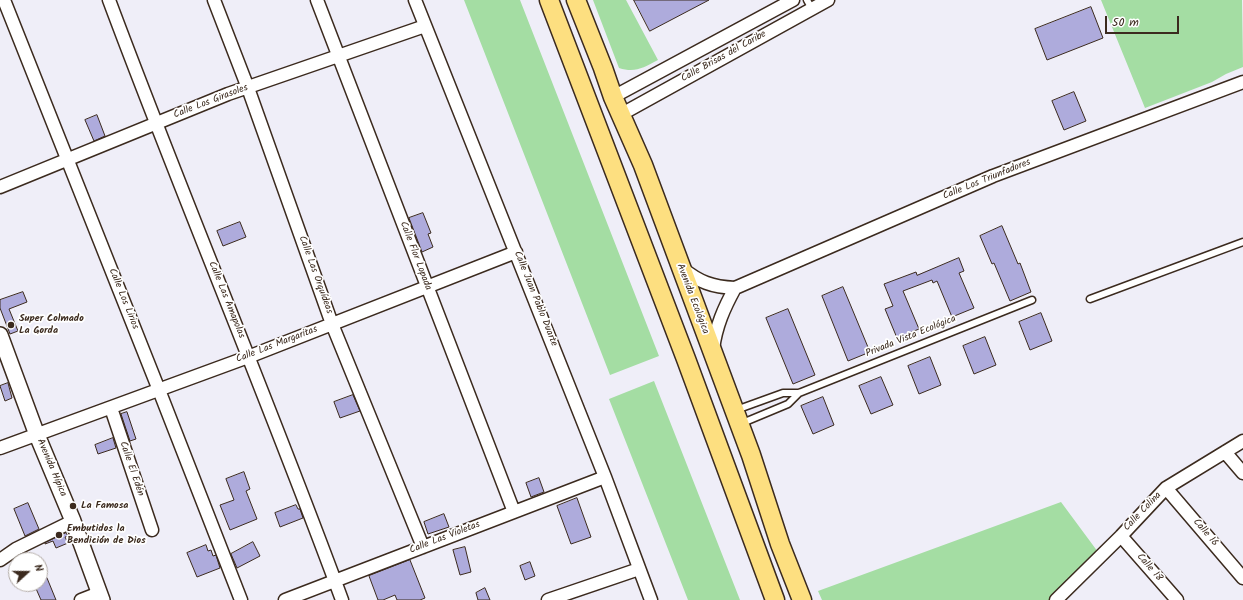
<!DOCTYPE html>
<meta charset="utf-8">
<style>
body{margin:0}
#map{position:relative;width:1243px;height:600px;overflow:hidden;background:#efeef8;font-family:Kalam,sans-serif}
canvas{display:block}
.north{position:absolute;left:8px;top:552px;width:40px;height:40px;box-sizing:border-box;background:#fff;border:1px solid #b1aaa5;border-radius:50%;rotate:69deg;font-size:11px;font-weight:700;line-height:16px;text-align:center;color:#3b2a1e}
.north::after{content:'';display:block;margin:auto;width:14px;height:18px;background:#3b2a1e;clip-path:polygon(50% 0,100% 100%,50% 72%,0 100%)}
.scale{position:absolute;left:1105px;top:16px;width:74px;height:18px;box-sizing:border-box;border:2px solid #3b2a1e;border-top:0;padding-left:5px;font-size:12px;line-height:14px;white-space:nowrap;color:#3b2a1e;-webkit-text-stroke:3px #fff;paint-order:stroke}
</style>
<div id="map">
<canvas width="1243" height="600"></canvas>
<div class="north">N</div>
<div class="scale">50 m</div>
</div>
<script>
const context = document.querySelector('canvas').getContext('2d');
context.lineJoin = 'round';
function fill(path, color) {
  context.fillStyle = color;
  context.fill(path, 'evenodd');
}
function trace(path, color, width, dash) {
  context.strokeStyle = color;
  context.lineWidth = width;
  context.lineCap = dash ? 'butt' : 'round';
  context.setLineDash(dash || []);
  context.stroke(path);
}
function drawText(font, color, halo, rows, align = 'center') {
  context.font = font + ' Kalam,sans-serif';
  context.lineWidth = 3.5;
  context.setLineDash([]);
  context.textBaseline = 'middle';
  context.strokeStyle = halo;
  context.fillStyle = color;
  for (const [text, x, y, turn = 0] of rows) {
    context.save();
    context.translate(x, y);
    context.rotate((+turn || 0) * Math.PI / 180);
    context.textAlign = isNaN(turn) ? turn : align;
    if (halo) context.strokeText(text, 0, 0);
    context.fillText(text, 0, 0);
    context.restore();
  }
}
fill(new Path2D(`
 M464,0H520L659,356L610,375Z
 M593,0H626L658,60C643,68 635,73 619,68Z
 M1101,0H1242L1243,67L1226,74L1212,82L1145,108Z
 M654,381L740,600H688L609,399Z
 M1061,502L1098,552L1051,600H822L818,591Z`), '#a4dda3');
const building = new Path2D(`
 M634,0H709L650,31Z
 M1091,7L1103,38L1047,60L1035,29Z
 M1074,92L1086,121L1064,130L1052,101Z
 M97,115L105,136L94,141L85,120Z
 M423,213L431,233L428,234L433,247L422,252L409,218Z
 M240,222L246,237L223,246L217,231Z
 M1002,226L1018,264L1020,263L1031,292L1010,301L994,263L992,264L980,236Z
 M959,258L964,271L959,273L974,308L952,317L937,281L933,283L932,280L903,291L919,329L897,338L885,309L893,306L884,284L916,272L917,275Z
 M843,287L870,352L848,361L822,296Z
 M23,292L27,302L9,309L18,331L10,334L0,308V300Z
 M788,309L815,375L793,384L766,318Z
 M1041,313L1052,341L1030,350L1019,322Z
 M985,337L996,365L974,374L963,346Z
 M930,357L941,385L919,394L908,366Z
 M881,377L893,405L871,414L859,386Z
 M8,383L12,398L5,401L0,386Z
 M353,395L360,411L340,418L334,402Z
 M823,397L834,425L813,434L801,406Z
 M127,412L136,439L130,441L121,414Z
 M113,438L116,448L98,454L95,445Z
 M244,472L250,489L246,491L257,519L230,530L220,505L234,500L226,479Z
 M539,478L544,492L531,497L526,483Z
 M577,498L591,537L571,544L557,506Z
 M28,503L39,529L25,536L14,509Z
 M296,505L298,509H300L303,518L280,527L275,513Z
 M444,514L449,527L428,534L424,522Z
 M66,533L68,536L65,537L68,543L56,548L53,541L45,544V543Z
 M253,542L260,556L237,568L231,554Z
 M206,545L208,551L211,550L213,556L216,555L220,568L197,577L187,553Z
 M465,547L471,572L460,575L453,550Z
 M410,560L425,598L420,600H397L395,595L383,600H378L369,576Z
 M530,562L535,576L525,580L520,566Z
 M47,578L56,600H41L34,584H40V580Z
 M485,588L490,600H478L476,593Z`);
fill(building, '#aeabdc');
trace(building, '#3b2a1e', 1);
const service = new Path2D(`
 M807,0L812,9
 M1090,299L1243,242
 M736,410L783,393H799L1032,300
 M740,424L788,404L799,393`);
const minor = new Path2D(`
 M4,0L159,390L241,600
 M109,0C184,201 268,399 342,600
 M214,0L248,88L332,324L423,547
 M317,0L514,512
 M415,0L605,477L651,600
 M613,97L793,0
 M620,115L828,0
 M0,187L228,94L425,26
 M682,268C699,282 712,287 735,288L993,176L1243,82
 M713,349C716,326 724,308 735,288
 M111,408L152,530
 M0,448L248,357L516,252
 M1225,452L1243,473
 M1166,488L1243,578
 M1121,536L1177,600
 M0,560L16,549L73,521
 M81,600L99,593
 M285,600L605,477
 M548,600L639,569
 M1056,600L1121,536L1166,488L1243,441`);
const tertiary = new Path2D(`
 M0,335L37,435L73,521L102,600`);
const primary = new Path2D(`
 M549,0L686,359L775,600
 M576,0L603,68L613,97L643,165L751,455L780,544L802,600`);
trace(service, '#3b2a1e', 9);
trace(minor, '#3b2a1e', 15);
trace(tertiary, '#3b2a1e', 18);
trace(primary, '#3b2a1e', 21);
trace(service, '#fff', 6);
trace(minor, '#fff', 12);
trace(tertiary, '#fff', 15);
trace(primary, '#fddf80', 18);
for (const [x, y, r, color] of [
 [11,325,4,"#3b2a1e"],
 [73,506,4,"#3b2a1e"],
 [59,535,4,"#3b2a1e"]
]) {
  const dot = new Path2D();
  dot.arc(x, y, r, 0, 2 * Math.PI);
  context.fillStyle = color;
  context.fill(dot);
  trace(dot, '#fff', 1.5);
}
drawText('10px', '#3b2a1e', '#fff', [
 ["Calle Brisas del Caribe",724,57,-29],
 ["Calle Los Girasoles",211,102,-21],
 ["Calle Los Triunfadores",987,180,-22],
 ["Calle Flor Lopada",415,256,69],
 ["Calle Las Orquídeas",315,275,70],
 ["Calle Los Lirios",123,299,68],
 ["Calle Juan Pablo Duarte",535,299,68],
 ["Avenida Ecológica",692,299,69],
 ["Calle Las Amapolas",226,300,68],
 ["Privada Vista Ecológica",911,337,-22],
 ["Calle Las Margaritas",277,345,-21],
 ["Avenida Hípica",51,468,67],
 ["Calle El Edén",131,469,71],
 ["Calle Colina",1143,512,-46],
 ["Calle 16",1205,533,49],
 ["Calle Las Violetas",445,538,-21],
 ["Calle 18",1149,568,49]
]);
drawText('bold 10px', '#3b2a1e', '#fff', [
 ["Super Colmado",19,319],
 ["La Gorda",19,331],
 ["La Famosa",81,506],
 ["Embutidos la",67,529],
 ["Bendición de Dios",67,541]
], 'left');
</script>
